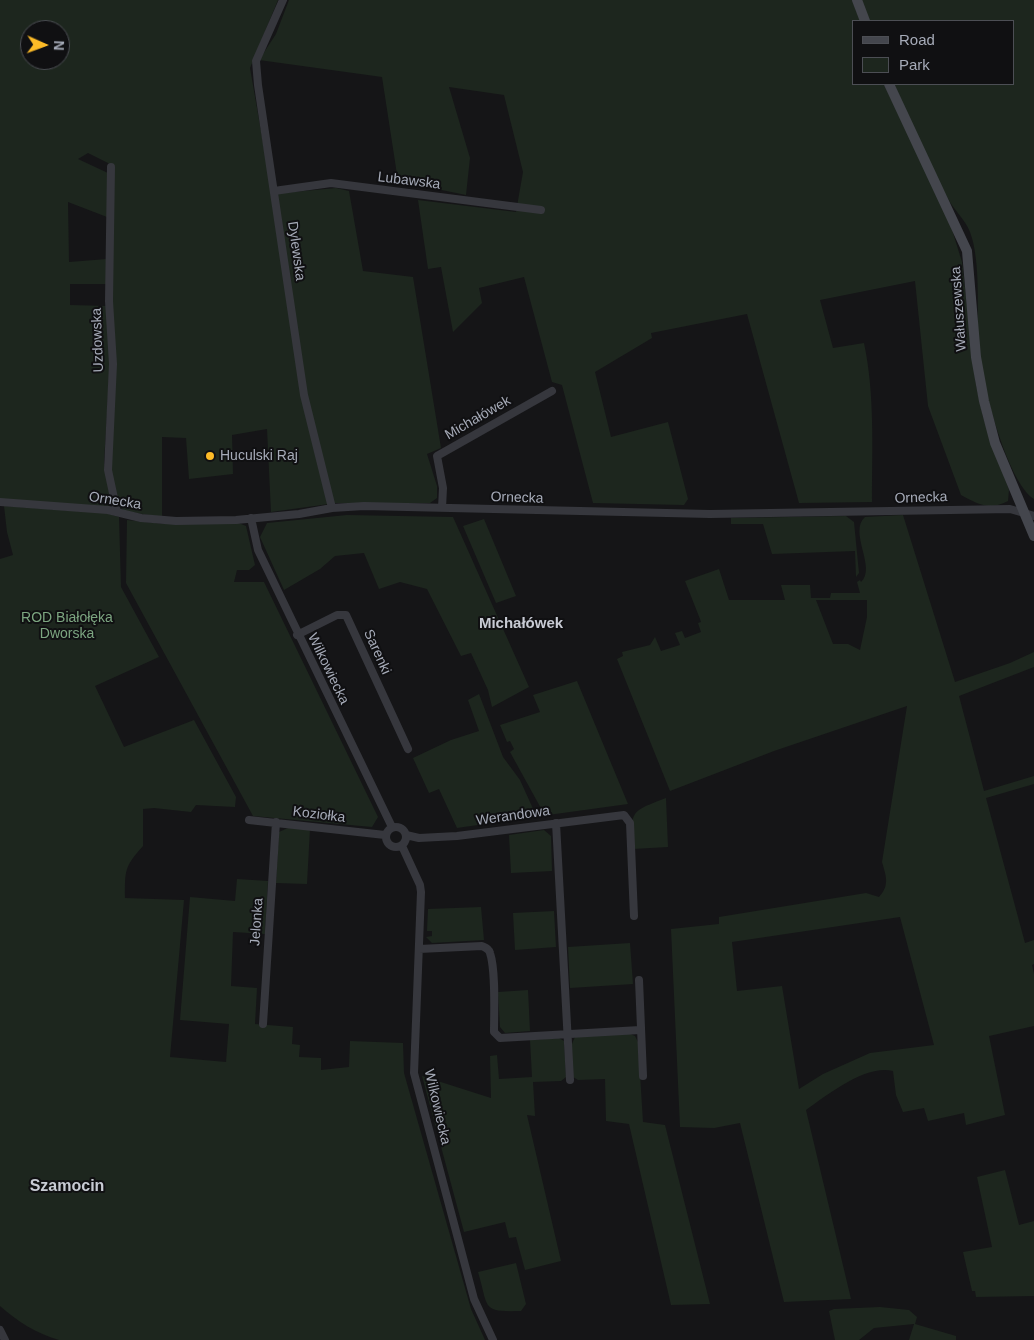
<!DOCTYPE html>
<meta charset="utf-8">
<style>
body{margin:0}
#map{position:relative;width:1034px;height:1340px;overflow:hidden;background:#151517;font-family:Arial,sans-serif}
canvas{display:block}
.legend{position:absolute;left:852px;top:20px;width:162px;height:65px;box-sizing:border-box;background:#101012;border:1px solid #4c4e54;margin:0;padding:6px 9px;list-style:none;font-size:15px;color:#a6abb8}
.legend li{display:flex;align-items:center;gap:10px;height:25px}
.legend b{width:25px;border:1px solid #4c4e54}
.north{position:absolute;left:20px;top:20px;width:50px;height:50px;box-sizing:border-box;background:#101012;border:1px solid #4c4e54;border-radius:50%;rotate:92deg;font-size:14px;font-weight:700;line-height:20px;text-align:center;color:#a6abb8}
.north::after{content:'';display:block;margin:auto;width:18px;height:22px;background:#fdbb27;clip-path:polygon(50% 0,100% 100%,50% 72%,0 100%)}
</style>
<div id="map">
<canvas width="1034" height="1340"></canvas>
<ul class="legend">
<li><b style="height:6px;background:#44464d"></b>Road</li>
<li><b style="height:14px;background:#1d261e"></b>Park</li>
</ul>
<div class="north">N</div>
</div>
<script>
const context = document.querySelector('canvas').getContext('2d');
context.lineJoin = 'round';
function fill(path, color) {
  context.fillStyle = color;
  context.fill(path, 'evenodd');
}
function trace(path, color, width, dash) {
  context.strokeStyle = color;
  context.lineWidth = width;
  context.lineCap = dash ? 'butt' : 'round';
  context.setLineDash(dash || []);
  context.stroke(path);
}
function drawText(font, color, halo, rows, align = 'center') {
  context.font = font + ' Arial,sans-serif';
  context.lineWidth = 4;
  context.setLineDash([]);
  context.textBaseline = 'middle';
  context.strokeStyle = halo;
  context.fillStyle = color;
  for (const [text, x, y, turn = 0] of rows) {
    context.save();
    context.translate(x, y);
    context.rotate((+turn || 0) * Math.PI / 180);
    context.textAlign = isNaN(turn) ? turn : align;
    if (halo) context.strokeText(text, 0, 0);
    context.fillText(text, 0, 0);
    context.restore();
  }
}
fill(new Path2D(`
 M0,0H278L250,68L272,194L336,188L349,191L363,271L413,277L441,448L427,454L437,486V498L430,503H336L271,512L267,429L232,435L233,474L189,479L186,438L162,437V517L124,511L117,504L112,479L111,306L114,166L88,153L78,159L108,173L107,217L68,202L69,262L107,259V284H70V305L107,306L110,364L104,462L111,503L108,507L0,499ZM30,30H60V60H30Z
 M289,0H852L860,21H853V84H884L949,220L962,262L976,385L983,417L1009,490L1008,501C989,511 978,504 961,495L928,406L915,281L820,300L833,348L864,343C875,395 872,449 872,502L799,503L747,314L651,333L652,338L595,372L611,437L668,422L688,499L684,505L593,503L562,385L552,382L524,277L479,288L482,303L453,332L441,267L428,269L418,200L516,212L523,172L504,95L449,87L470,158L466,195L398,181L382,77L259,60L276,34Z
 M861,0H1034V499C1007,483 980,377 978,345C977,313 981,261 970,232C965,219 953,209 947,197C927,161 911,121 894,84H1013V21H869Z
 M4,506L106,513L119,517L121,587L159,657L95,686L124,747L194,720L236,797L235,807L196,805L191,812L154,808L143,809V846C124,867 125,871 125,898L184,900L170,1057L226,1062L229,1024L180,1020L190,897L235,901L237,879L268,881L265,934L233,932L231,986L257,988L255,1024L293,1027L292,1044L300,1045L299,1057L321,1058V1070L349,1067L350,1041L403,1043L404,1073L471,1309L485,1340H59C36,1333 18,1322 0,1306V559L13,555L7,532Z
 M347,515L453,517L529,687L492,707L488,690L471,653L461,656L427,589L400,582L379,589L364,553L335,556L320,569L284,590L260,537L267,523Z
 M903,515L955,682L1010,663L1034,652V667L959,696L984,791L1034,776V784L986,798L1025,943L1034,940V964L1032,965L1034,974V1026L989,1036L1005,1115L966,1125L964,1113L928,1121L924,1108L903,1112L896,1095L893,1071C866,1064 827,1095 806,1110L851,1299L784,1302L740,1123L714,1128L680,1127L671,929L719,924V917L866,893L879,897C890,885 886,876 882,862L907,706L774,751L670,791L617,659L623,656L622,652L650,645L655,637L661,651L680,645L675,633L682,631L685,638L701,632L698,623L701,622L700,619L685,581L719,569L729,600H785L781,585H810L811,598H830L831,593H860L857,582L860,580L861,582C877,568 848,532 865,517ZM816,600H867V617L860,650L848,644H833ZM900,917L934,1045L870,1053L823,1074L799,1089L782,986L737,991L732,942Z
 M846,516L854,522L859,573L856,577L855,551L772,554L763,524H731V518Z
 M484,519L516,596L496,603L463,526Z
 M127,520L164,524L236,522L246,526L255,565L249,570H237L234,582H264L378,817L372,827L253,816L126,583Z
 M577,681L628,804L548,815L543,812L510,752L514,749L510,741L507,742L500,725L540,712L533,695Z
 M479,694L503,757L520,780L535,813L533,817L457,828L439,789L429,793L413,758L451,740L479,731L468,700Z
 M666,798L668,847L633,849C631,811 629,812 666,798Z
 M290,827L310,829L307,884L276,883L279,832Z
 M544,830L551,836L552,871L511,873L509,835Z
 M481,907L484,940L432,943L426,937L432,936V931H427L428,909Z
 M554,911L556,947L515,950L513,913Z
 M630,943L633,984L570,988L568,947Z
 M528,990L530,1031L505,1033L500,1027L498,992Z
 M628,1033L635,1036L638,1042L643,1122L665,1125L710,1304L671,1305L629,1124L606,1121L605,1079L578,1080L573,1077L571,1046L575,1037Z
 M559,1038L564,1041L566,1077L561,1081L533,1082L535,1116L527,1115L561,1261L525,1270L516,1237L509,1238L505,1222L464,1232L422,1076L491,1098L490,1056L497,1055L499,1079L532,1077L530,1040Z
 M1005,1170L1019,1225L1034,1221V1296L976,1297L975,1291H972L963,1252L992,1247L977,1177Z
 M516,1263L526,1304L521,1311C481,1312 489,1309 478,1272Z
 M880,1307L909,1310L917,1317L915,1324L956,1336V1340H909L914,1324L874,1328L859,1340H835L829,1311L834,1309Z`), '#1d261e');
trace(new Path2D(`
 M283,0L256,61L258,85L304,395L332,508
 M111,167L109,301L113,364L108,470L117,512
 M274,191L331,183L541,210
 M0,502L108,510L141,518L176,521L236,520L299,514L332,508L364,506L710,514L1010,509L1034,516
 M442,508L443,488L437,456L552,391
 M251,518L258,550L392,827
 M297,635L337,615H346L408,749
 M249,820L385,835
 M556,823L570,1080
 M386 837a10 10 0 1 1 20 0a10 10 0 1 1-20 0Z
 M406,835L419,838L457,836L624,815L630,823L634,916
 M402,846L420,885L421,892L414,1073L474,1299L493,1340
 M419,949L482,946C486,948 489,949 490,953C496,971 494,1012 494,1032L500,1038L640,1030
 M639,980L643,1076
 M263,1024L276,822
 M0,1330L5,1340`), '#36373d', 8);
trace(new Path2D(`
 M857,0L865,21
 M889,84L967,251L976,357L984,401L995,443L1034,536`), '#44464d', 10);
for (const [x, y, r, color] of [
 [210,456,5,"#fdbb27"]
]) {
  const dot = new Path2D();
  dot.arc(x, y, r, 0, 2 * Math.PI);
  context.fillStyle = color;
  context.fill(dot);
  trace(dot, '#101012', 2);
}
drawText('14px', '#a6abb8', '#101012', [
 ["Lubawska",409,181,7],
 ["Dylewska",296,251,82],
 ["Wałuszewska",959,309,-94],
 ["Uzdowska",98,340,-92],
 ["Michałówek",478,418,-30],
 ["Ornecka",517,498,2],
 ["Ornecka",921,498,-2],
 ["Ornecka",115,501,9],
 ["Sarenki",377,652,66],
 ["Wilkowiecka",328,669,64],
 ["Koziołka",319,815,7],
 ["Werandowa",513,816,-8],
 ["Jelonka",257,922,-86],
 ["Wilkowiecka",437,1107,77]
]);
drawText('14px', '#a6abb8', '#101012', [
 ["Huculski Raj",220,456]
], 'left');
drawText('14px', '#7ca580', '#101012', [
 ["ROD Białołęka",67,618],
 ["Dworska",67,634]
]);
drawText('bold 15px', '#c8cbd4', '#101012', [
 ["Michałówek",521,624]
]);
drawText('bold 16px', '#c8cbd4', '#101012', [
 ["Szamocin",67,1187]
]);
</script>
